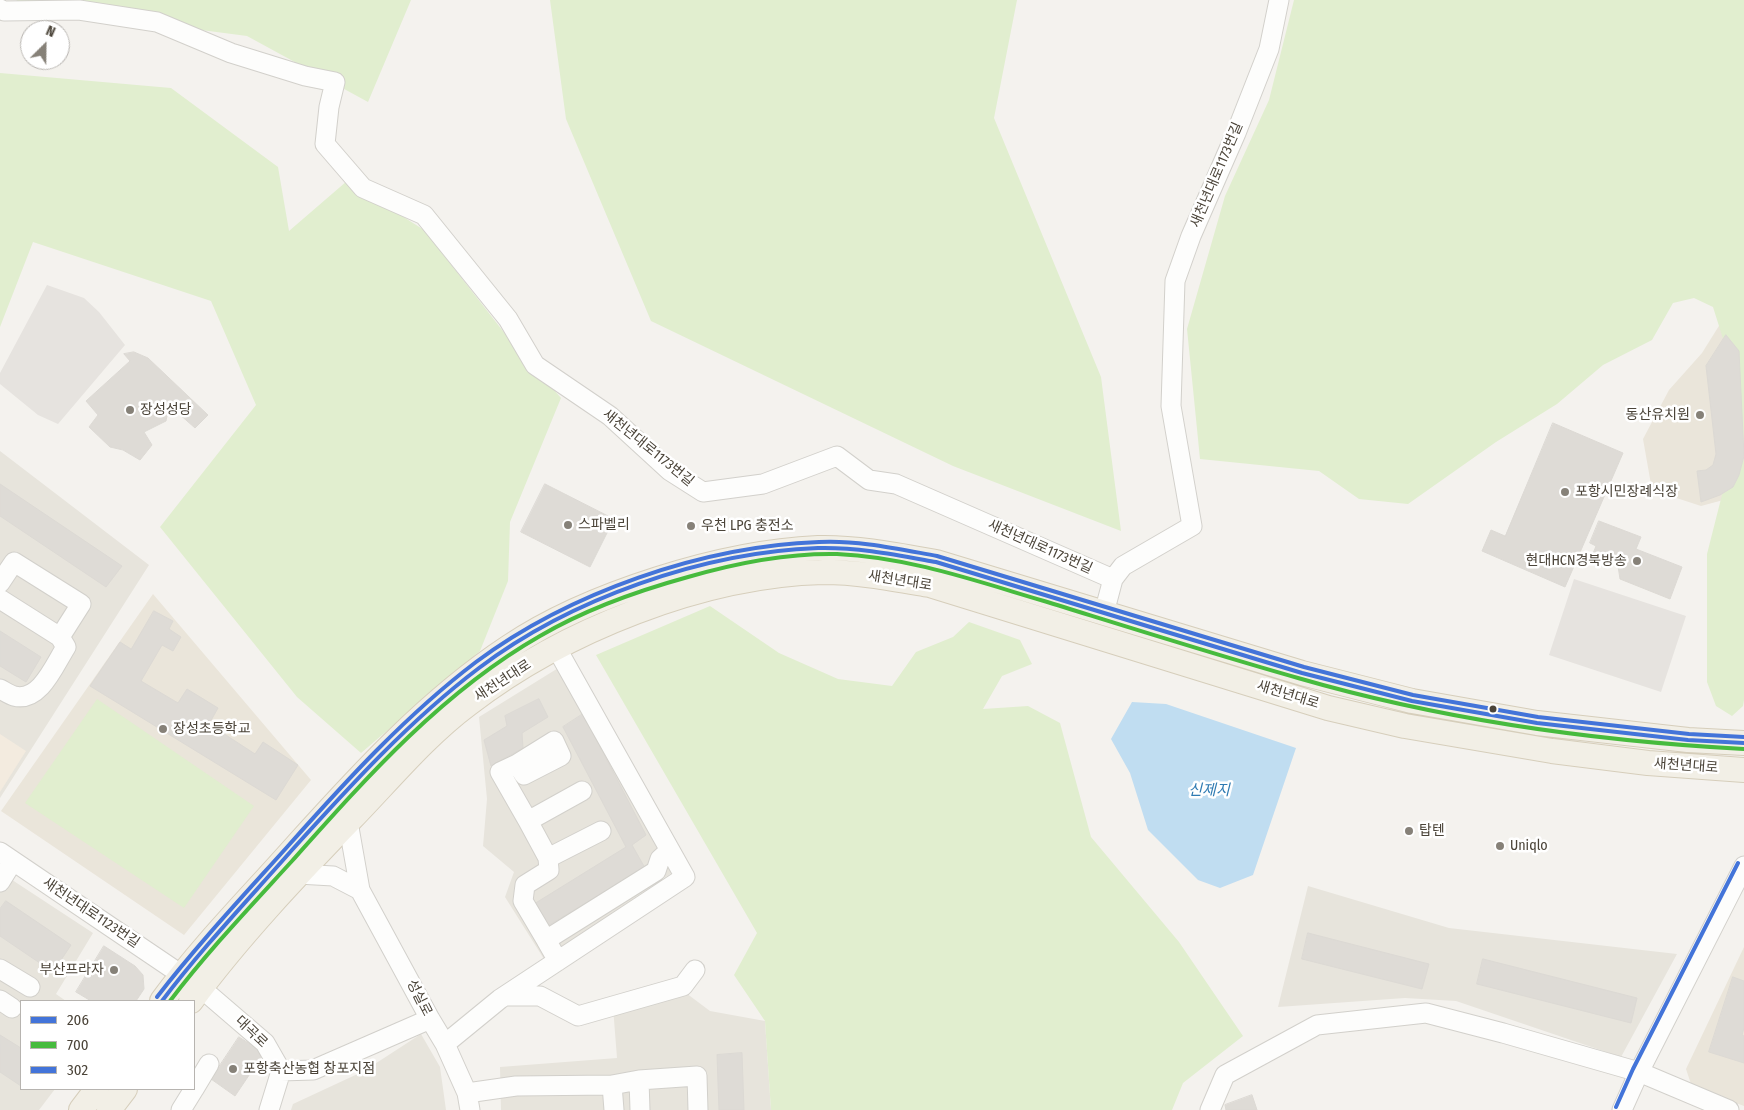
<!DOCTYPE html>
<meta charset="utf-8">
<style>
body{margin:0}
#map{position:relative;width:1744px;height:1110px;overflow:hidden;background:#f4f2ee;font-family:"Fira Sans Condensed",sans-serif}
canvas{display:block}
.legend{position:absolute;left:20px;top:1000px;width:175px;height:90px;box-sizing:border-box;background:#fff;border:1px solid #b7b4b0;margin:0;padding:6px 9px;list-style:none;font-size:15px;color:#4b4439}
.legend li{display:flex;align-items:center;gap:10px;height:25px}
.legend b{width:25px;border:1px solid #b7b4b0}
.north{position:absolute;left:20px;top:20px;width:50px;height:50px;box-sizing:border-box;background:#fff;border:1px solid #b7b4b0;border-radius:50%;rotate:23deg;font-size:14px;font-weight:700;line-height:20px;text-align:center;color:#4b4439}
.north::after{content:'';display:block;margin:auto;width:18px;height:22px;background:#868178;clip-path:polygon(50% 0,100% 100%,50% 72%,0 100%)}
</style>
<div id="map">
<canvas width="1744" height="1110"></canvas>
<ul class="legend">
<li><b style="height:6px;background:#4374d9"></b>206</li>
<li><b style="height:6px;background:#47bb3e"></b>700</li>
<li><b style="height:6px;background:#4374d9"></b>302</li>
</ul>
<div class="north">N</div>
</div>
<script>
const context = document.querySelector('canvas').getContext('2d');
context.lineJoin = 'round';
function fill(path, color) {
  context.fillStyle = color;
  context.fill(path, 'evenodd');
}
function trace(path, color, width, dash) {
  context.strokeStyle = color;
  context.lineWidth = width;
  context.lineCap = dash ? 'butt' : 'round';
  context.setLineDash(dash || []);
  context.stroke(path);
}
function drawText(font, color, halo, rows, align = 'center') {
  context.font = font + ' "Fira Sans Condensed","Noto Sans KR",sans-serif';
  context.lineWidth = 5;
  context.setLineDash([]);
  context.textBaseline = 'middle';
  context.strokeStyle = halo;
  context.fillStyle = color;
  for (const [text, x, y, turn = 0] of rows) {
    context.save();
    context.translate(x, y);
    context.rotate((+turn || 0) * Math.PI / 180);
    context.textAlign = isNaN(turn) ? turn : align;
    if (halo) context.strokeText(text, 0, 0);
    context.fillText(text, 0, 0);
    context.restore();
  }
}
fill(new Path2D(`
 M0,451L149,565L0,798Z
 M568,662L673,872L544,959L505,897L514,872L483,846L487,799L479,717Z
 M0,872L93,933L56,994L66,1001H21V1089H55L39,1110H0Z
 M1308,886L1449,928L1677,954L1621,1057L1456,1001L1405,998L1278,1007Z
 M686,993L710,1011L765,1021L771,1110H501L500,1067L617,1058L613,1007Z
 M421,1034L440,1067L446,1110H291L293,1104L364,1071Z`), '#e7e4dc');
fill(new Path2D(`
 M0,734L26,751L0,792Z`), '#f3ebdf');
fill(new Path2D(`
 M1722,321L1744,337L1727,499L1701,506L1652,490L1643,439L1669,390L1702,353Z
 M153,594L311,780L184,935L1,811Z
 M1744,947V1106L1692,1087L1686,1069Z`), '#eae5da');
fill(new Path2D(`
 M16,0H411L368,102L247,36L26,7Z
 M550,0H1017L994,118L1101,377L1121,531L953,466L651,321L566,119Z
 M1294,0H1744V700L1743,706L1732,716L1716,706L1707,682V554L1724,487L1735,377L1713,307L1694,298L1673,303L1652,340L1603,365L1557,404L1496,442L1408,504L1359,499L1319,471L1200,459L1187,329L1225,196L1269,100Z
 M0,73L171,88L278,167L289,231L347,181L424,230L506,335L561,398L510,522L508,581L480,651L361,753L297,697L160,527L256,405L211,301L33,242L0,327Z
 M710,606L779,653L838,679L892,686L916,652L953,637L969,622L1020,640L1032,664L1002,676L983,709L1028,706L1060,723L1091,837L1179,942L1243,1036L1183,1083L1172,1110H771L765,1021L734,975L757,933L596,655Z
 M97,699L254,806L184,908L25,803Z`), '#e1eecf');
fill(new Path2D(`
 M47,285L84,298L99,312L125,345L58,424L38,415L0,384V373Z
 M1574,579L1686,616L1661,692L1549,655Z`), '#e6e3df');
fill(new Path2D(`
 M1132,702L1166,704L1296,748L1253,875L1220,888L1198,880L1148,830L1130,773L1111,739Z`), '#c0ddf1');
const building = new Path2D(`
 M1726,335L1739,351L1744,456L1739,475L1733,487L1720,495L1701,502L1697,471L1706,470L1713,465L1716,454L1706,366Z
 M134,352L148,358L208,415L195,428L169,405L166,421L144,432L152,445L140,460L123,450L110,447L89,427L98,415L86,401L130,361L124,354Z
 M1553,423L1623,453L1565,587L1482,551L1491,530L1505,536Z
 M0,484L122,566L106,587L0,516Z
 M545,484L614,519L590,567L521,532Z
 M1599,521L1641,537L1636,549L1682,567L1670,599L1620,579L1618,566L1592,556L1596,546L1590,543Z
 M154,611L173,621L169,629L181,637L173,651L162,645L141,681L178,703L187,689L218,708L209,724L255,754L263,742L298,765L276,800L90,686L120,642L131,649Z
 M0,631L41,657L26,682L0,666Z
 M539,699L548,717L522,733L523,748L491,766L484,740L507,726L505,716Z
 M583,714L646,835L632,845L645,868L549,925L534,904L626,847L563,727Z
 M6,901L71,945L53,972L0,936V909Z
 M1308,933L1429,964L1422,989L1302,959Z
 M104,946L135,966L143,975L144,989L136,1001H91L76,992Z
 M1483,959L1637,998L1631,1023L1477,984Z
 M1733,977L1744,981V1028L1742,1035L1744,1036V1063L1709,1052Z
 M0,1035L21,1048V1086L0,1072Z
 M239,1037L264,1053L235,1096L211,1079Z
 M742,1053L744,1110H719L717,1055Z
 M1252,1095L1257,1110H1226L1225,1105Z`);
fill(building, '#dedbd6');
trace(building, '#dcd9d4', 1);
const minor = new Path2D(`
 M0,9L4,11L79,10L157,22L231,53L305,76L335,82L329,107L325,144L363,188L424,215L508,319L535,365L610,416L670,471L703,492L763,484L837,456L869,480L896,484L1113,579L1104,613
 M1113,579L1123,566L1192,526L1171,406L1175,281L1191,236L1236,133L1269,49L1279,0
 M0,583L14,562L81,604L60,637
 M0,599L60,637L66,647C55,664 40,703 14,696C10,695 4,691 0,689
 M517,764L554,741L561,756L524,775L517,764L500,772L528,821
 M348,822L360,890L430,1019L445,1044L467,1093L470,1110
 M0,852L201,988L265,1043L281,1071L269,1110
 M548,858L528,821L582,791
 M292,869L298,874L333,876L360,890
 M0,882L13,861
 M546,940L523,901L525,885L549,870L548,858L601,831
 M558,961L546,940L656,871L660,859L670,850
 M0,969L30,987
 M505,996H540L578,1016L683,986L695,970
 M0,1000L12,1008
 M445,1044L500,999L685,877L557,649
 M281,1071L313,1070L430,1019
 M639,1080L640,1110
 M612,1085L614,1110
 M194,1089L209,1064
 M467,1093L516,1086L612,1085L639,1080L697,1076L698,1110
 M181,1110L194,1089
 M1210,1110L1225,1075L1317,1025L1426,1013L1503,1033L1639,1072L1729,1110
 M1622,1110L1639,1072L1744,866`);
const major = new Path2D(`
 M162,1001C203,945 252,896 298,844C362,773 429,700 509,647C588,594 723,552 818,548C857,547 897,555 936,562L1302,673L1412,701L1537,723L1688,740L1744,743
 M191,1001C239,936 296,876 352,818C389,780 425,736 468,704C563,631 702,575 823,572C859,572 895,579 930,585L1328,708L1405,726L1552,751L1648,763L1744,770
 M81,1110L97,1089
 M109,1110L125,1089`);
trace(minor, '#d2d0cb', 21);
trace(major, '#d6cebb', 26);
trace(minor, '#fdfdfc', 19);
trace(major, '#f2efe6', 24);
trace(new Path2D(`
 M162,1001C202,948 248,900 292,850C350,786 409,721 479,668C570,599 703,552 818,548C858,547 897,555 936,562L1302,673L1412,701L1537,723L1688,740L1744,743`), '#4374d9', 4);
trace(new Path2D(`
 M170,1001C207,952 250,907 292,861C366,778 442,692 540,636C586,609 637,591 688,577C736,563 787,553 837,554C908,557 976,581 1044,601C1128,627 1213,654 1298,678C1443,720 1594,741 1744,749`), '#47bb3e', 4);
trace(new Path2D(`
 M157,997C198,944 244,895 288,846C346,781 406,715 476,662C569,593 702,546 819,542C858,540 898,549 937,556L1304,667L1413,695L1538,717L1689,734L1744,737
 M1616,1107L1633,1069L1738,863`), '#4374d9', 4);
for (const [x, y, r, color] of [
 [130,410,5,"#868178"],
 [1700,415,5,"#868178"],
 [1565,492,5,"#868178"],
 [568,525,5,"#868178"],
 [691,526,5,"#868178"],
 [1637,561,5,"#868178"],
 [1493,709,4.5,"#4b4439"],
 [163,729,5,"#868178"],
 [1409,831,5,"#868178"],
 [1500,846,5,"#868178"],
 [114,970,5,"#868178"],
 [233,1069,5,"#868178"]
]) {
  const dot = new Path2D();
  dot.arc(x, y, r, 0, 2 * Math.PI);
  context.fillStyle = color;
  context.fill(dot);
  trace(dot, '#fff', 2);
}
drawText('14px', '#4b4439', '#fff', [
 ["새천년대로1173번길",1217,175,-67],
 ["새천년대로1173번길",648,448,39],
 ["새천년대로1173번길",1040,547,24],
 ["새천년대로",900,581,9],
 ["새천년대로",503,681,-33],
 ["새천년대로",1288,695,17],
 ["새천년대로",1686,766,4],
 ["새천년대로1123번길",91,913,34],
 ["성실로",419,998,63],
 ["대곡로",251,1032,44]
]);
drawText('14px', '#4b4439', '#fff', [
 ["장성성당",140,410],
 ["동산유치원",1690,415,"right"],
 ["포항시민장례식장",1575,492],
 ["스파벨리",578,525],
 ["우천 LPG 충전소",701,526],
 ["현대HCN경북방송",1627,561,"right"],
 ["장성초등학교",173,729],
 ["탑텐",1419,831],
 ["Uniqlo",1510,846],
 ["부산프라자",104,970,"right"],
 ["포항축산농협 창포지점",243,1069]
], 'left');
drawText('italic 15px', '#2e7ab2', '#fff', [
 ["신제지",1209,791]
]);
</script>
